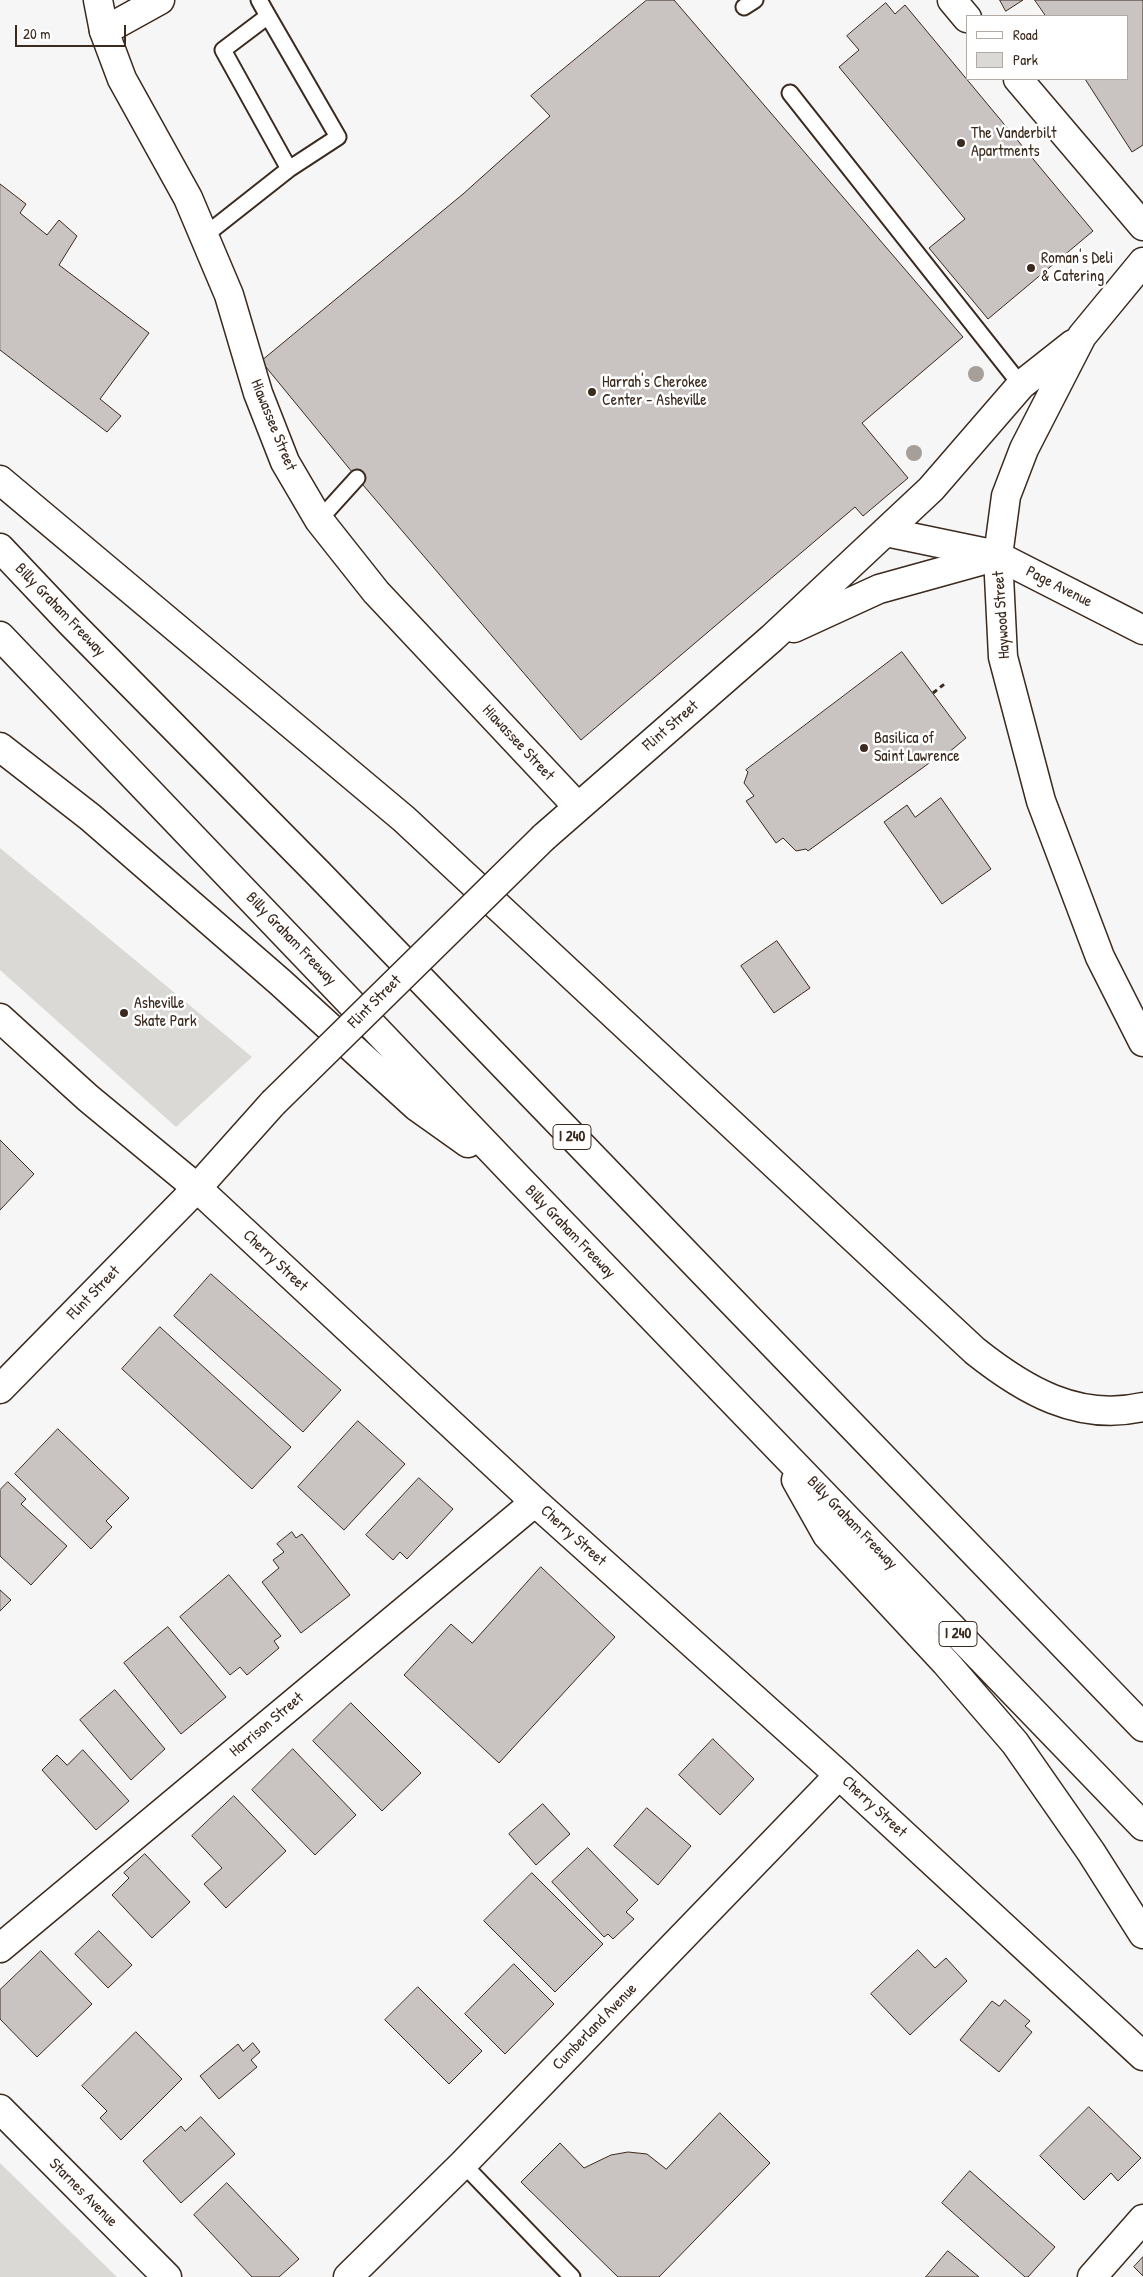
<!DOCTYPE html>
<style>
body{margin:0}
#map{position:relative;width:1143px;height:2277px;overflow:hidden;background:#f7f6f6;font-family:"Patrick Hand",sans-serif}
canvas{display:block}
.legend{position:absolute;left:966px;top:15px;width:162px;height:65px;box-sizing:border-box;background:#fff;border:1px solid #b1aaa5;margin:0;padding:6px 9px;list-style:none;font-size:15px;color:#3b2a1e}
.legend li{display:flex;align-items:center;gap:10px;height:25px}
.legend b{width:25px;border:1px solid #b1aaa5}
.scale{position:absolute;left:15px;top:25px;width:111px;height:22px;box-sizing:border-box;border:2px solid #3b2a1e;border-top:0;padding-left:6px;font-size:15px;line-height:18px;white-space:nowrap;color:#3b2a1e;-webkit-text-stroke:4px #fff;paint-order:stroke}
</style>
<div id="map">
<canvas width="1143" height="2277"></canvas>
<ul class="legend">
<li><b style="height:6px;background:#fff"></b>Road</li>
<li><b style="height:14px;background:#dbd9d6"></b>Park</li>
</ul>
<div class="scale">20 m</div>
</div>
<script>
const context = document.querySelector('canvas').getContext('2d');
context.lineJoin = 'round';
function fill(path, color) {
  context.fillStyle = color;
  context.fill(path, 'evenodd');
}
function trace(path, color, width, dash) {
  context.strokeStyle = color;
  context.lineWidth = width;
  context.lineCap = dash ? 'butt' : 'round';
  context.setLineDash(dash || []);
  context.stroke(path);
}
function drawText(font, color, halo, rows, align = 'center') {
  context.font = font + ' "Patrick Hand",sans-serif';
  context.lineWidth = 5;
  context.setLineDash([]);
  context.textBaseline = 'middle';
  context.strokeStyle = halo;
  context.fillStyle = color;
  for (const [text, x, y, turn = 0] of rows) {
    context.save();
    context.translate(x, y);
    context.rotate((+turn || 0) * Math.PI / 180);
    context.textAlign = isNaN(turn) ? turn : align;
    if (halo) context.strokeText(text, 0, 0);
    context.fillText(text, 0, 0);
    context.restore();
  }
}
fill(new Path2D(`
 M0,848L252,1057L176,1127L0,970Z
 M0,2163L117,2277H0Z`), '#dbd9d6');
const building = new Path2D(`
 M647,0H674L963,337L862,423L908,478L863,516L855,507L581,740L357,478L261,361L463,194L550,116L531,96Z
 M1000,0H1023L1006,11Z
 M1035,0H1143V145L1132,152L1085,79H1127V16H1046Z
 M886,3L895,14L905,5L1093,231L988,319L929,248L965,219L839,67L859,50L847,36Z
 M0,184L26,204L20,213L47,235L59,220L77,236L59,265L149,333L100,399L121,416L107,432L0,350Z
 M902,652L966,738L942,758L932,761L808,851L806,849L796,851L783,838L776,843L746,801L754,796L744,783L748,772L746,770Z
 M941,798L991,869L942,904L884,822L907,805L915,817Z
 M777,941L810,988L774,1013L741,966Z
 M0,1140L34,1174L0,1210Z
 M211,1274L341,1390L303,1432L174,1316Z
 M160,1327L291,1447L252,1489L122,1369Z
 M358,1421L405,1464L344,1530L298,1487Z
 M58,1429L129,1498L106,1521L112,1527L91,1549L15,1474Z
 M419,1478L453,1509L407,1559L400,1552L393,1560L366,1535Z
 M8,1482L26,1499L21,1504L67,1546L31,1585L0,1556V1490Z
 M292,1532L296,1538L302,1534L350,1595L301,1633L262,1582L279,1568L273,1560L284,1552L277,1544Z
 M541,1567L615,1637L499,1763L404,1675L451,1624L472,1643Z
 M229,1575L281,1636L274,1641L279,1648L247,1675L240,1667L230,1675L180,1617Z
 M0,1590L11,1600L0,1611Z
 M168,1627L226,1697L181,1734L124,1663Z
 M115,1690L165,1749L131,1780L80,1720Z
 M351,1703L421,1773L382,1811L313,1741Z
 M713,1739L754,1779L720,1815L679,1775Z
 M293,1749L356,1815L315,1855L252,1790Z
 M83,1750L129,1801L96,1830L42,1770L57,1755L67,1765Z
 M234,1796L286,1851L226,1908L204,1884L222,1868L192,1836Z
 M543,1804L570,1834L536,1865L509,1834Z
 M647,1808L691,1846L658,1885L614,1846Z
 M588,1848L638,1900L626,1912L634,1919L613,1939L608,1934L604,1937L552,1882Z
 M145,1854L190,1902L152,1938L112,1895L129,1878L124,1873Z
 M532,1873L603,1944L555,1992L484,1921Z
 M99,1931L132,1965L108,1988L75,1954Z
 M918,1950L935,1968L946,1958L967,1981L910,2035L871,1994Z
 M41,1951L92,2004L37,2057L0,2019V1990Z
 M514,1964L554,2004L505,2054L465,2014Z
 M418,1987L482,2051L449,2084L385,2020Z
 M1005,2000L1030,2021L1025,2026L1032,2032L999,2072L960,2040L992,2001L999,2006Z
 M136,2032L182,2079L121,2140L100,2118L107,2111L82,2086Z
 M253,2043L260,2052L251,2060L257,2067L219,2099L200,2076L238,2044L243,2051Z
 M1089,2107L1141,2158L1118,2181L1111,2173L1084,2200L1040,2156Z
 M720,2113L770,2163L659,2277H618L521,2182L560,2143L584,2168L611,2155L628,2152L647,2154L666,2169Z
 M201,2117L235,2154L181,2203L143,2161L181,2126L185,2131Z
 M970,2171L1055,2247L1028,2277H1025L942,2203Z
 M227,2183L299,2259L279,2277H252L194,2215Z
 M948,2251L979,2277H926Z
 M1143,2257V2276L1134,2267Z`);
fill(building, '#c9c3c1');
trace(building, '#3b2a1e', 1);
const lane = new Path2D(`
 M259,0L268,16L338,137L289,169L223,50L268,16
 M744,7L755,0
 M790,93L1021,385
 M204,236L289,169
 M319,520L357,478
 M463,2164L572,2277`);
const street = new Path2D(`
 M952,0L967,18
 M104,31L160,0
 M1018,79L1143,226
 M998,556L1143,630
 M0,1018L88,1098L197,1188L535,1502L839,1775L1143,2056
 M0,1948L535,1502
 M0,2109L167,2277
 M348,2277L463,2164L839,1775
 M1092,2277L1143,2219`);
const secondary = new Path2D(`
 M98,0L104,31L122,79L188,198L229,295L258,393L285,462L319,520L376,592L578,807
 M1143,262L1082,336L1024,449L1006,496L998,556L1003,657L1041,801L1100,957L1143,1042
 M886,532L992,554
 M794,628L879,589L998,556
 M544,837L772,638L931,489L1021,385L1073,344
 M0,1389L197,1188L273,1103`);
const highway = new Path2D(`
 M0,480L404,819L975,1351C1024,1390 1078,1422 1143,1407
 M0,548L70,622L319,874L1143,1727
 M0,636L519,1179L1143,1826
 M0,747L90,817L280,982L416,1106L468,1143
 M796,1480L827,1535L946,1663L1015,1743L1091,1852L1143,1934`);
trace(lane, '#3b2a1e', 19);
trace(street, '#3b2a1e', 31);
trace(secondary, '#3b2a1e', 31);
trace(highway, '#3b2a1e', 31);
trace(new Path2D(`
 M933,693L947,682`), '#3b2a1e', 3, [5, 4]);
trace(lane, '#fff', 15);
trace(street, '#fff', 28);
trace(secondary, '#fff', 28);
trace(highway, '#fff', 28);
const secondaryBridge = new Path2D(`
 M273,1103L544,837`);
trace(secondaryBridge, '#3b2a1e', 31, []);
trace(secondaryBridge, '#fff', 28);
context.fillStyle = '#a69e98';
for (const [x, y] of [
 [976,374],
 [914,453]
]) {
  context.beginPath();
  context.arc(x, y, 8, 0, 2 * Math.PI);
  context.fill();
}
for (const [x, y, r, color] of [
 [961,143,5,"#3b2a1e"],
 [1031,268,5,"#3b2a1e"],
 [592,392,5,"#3b2a1e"],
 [864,748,5,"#3b2a1e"],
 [124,1013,5,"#3b2a1e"]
]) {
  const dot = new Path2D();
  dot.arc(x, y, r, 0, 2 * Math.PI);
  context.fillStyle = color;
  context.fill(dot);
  trace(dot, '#fff', 2);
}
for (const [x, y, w] of [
 [572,1137,38],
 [958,1634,38]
]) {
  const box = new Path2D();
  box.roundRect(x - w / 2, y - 12.5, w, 25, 4);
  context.fillStyle = '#fff';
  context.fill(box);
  trace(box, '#3b2a1e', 1);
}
drawText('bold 15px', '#3b2a1e', null, [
 ["I 240",572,1137],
 ["I 240",958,1634]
]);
drawText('16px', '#3b2a1e', '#fff', [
 ["The Vanderbilt",971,134],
 ["Apartments",971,152],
 ["Roman's Deli",1041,259],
 ["& Catering",1041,277],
 ["Harrah's Cherokee",602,383],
 ["Center - Asheville",602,401],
 ["Basilica of",874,739],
 ["Saint Lawrence",874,757],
 ["Asheville",134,1004],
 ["Skate Park",134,1022]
], 'left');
drawText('16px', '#3b2a1e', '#fff', [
 ["Hiawassee Street",273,425,68],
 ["Page Avenue",1059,587,27],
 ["Billy Graham Freeway",60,610,46],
 ["Haywood Street",1002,615,-94],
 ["Flint Street",671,726,-41],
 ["Hiawassee Street",518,743,47],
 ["Billy Graham Freeway",291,939,46],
 ["Flint Street",375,1002,-45],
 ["Billy Graham Freeway",570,1232,46],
 ["Cherry Street",275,1261,43],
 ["Flint Street",94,1293,-46],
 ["Billy Graham Freeway",852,1523,46],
 ["Cherry Street",573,1536,42],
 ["Harrison Street",267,1725,-40],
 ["Cherry Street",874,1807,43],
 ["Cumberland Avenue",595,2027,-46],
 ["Starnes Avenue",83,2193,45]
]);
</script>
